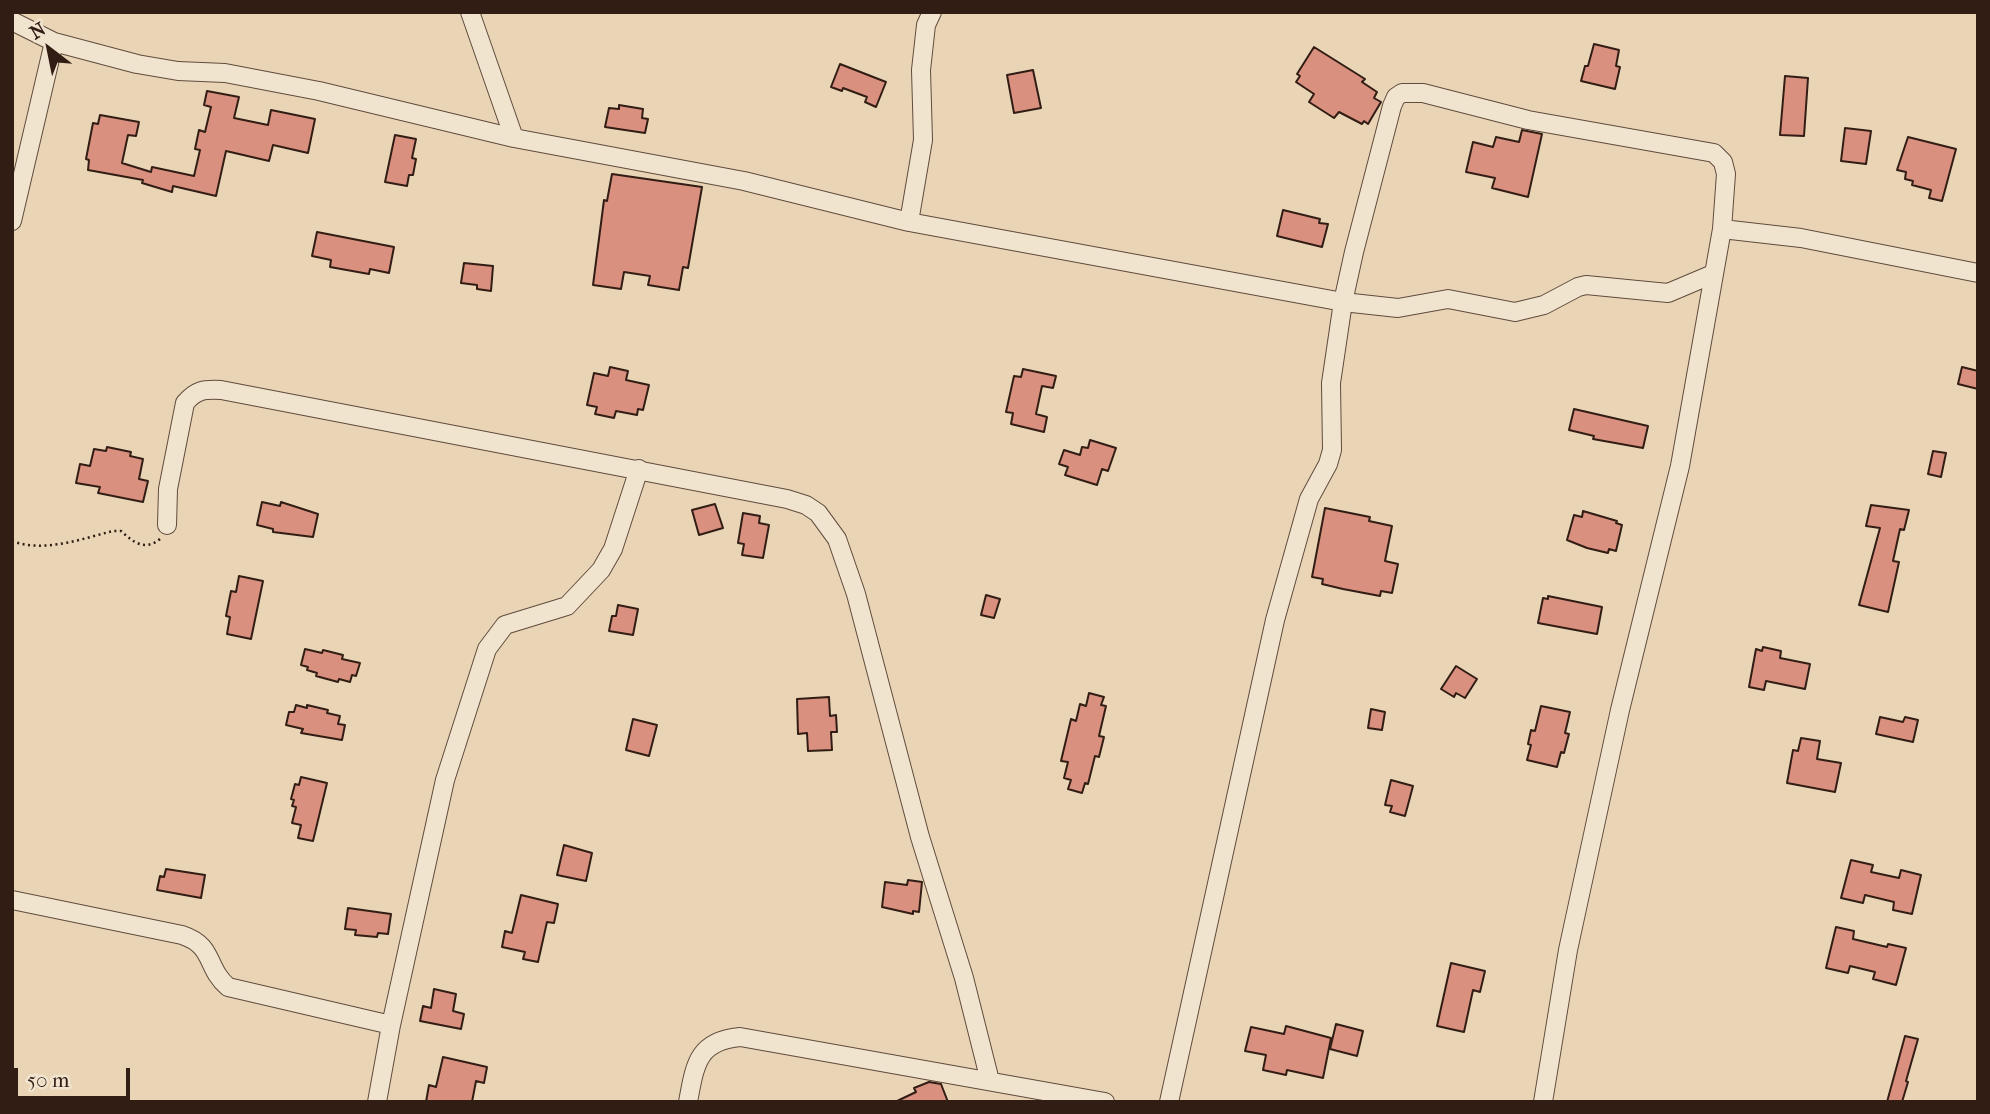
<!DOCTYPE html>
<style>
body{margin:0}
#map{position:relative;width:1990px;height:1114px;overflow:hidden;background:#e9d5b5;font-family:"IM FELL French Canon",serif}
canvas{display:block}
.frame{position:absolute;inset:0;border:14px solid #321d15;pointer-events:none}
.north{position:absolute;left:14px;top:14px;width:70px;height:70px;-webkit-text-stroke:5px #f1e4cf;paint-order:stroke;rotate:328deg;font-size:19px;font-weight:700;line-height:28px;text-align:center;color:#321d15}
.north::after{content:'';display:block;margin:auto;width:24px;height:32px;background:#321d15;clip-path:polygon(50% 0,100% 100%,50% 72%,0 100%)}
.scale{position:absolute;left:14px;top:1068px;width:116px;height:32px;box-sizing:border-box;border:4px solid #321d15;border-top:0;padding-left:9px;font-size:21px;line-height:24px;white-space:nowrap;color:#321d15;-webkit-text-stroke:5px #f1e4cf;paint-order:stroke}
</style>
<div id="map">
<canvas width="1990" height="1114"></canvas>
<div class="frame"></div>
<div class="north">N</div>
<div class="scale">50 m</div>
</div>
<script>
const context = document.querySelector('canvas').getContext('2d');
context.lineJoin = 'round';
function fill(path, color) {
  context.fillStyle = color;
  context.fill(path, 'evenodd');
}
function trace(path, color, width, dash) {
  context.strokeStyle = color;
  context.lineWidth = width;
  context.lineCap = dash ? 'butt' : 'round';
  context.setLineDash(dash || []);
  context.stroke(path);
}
const building = new Path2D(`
 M1594,44L1619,50L1616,66L1620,67L1615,89L1581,81L1585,66H1588Z
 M1314,47L1365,79L1362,82L1377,92L1374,98L1381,102L1368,124L1364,121L1362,124L1339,112L1334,118L1309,102L1314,94L1296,82L1300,76L1297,74Z
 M840,64L886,82L876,107L865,102L867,97L843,88L842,91L831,87Z
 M1033,70L1041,108L1014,113L1007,75Z
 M1785,76L1808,78L1804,136L1780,135Z
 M207,91L239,97L234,118L268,125L271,110L315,119L308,153L273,145L269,161L226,151L216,196L173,186L172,192L142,183L143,180L88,170L89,160L86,159L93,123L98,124L100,115L139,122L136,136L128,135L122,163L151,172L152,167L194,176L200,150L195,149L199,130L205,132L211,107L204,105Z
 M619,105L643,109L642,118L648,119L645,133L605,127L609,108L619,109Z
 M1845,128L1871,131L1866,164L1841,161Z
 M1522,130L1542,134L1528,197L1492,188L1495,178L1466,172L1473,142L1493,147L1496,137L1519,142Z
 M395,135L416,139L412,158L416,159L413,175H409L407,186L385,182Z
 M1908,137L1956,149L1942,201L1929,198L1931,190L1912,185L1913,181L1905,179L1906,172L1897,170Z
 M612,174L702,187L688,268L683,267L679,290L648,285L650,276L624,272L621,289L593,285L604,200L607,201Z
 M1283,210L1320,219L1319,223L1328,224L1322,247L1277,236Z
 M317,232L394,247L389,273L370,269L369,274L330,267L331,260L312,256Z
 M464,263L493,266L491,291L477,289V285L461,283Z
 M610,367L628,371L626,380L649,385L643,410L638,409L637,415L616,411L614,418L595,414L597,407L587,405L594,373L608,376Z
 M1962,367L1978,371V389L1958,384Z
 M1023,369L1056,376L1053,388L1042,386L1036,414L1047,417L1044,432L1011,424L1013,413L1006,412L1014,376L1021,377Z
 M1574,409L1648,426L1643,448L1593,439L1594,436L1569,430Z
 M1090,440L1116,448L1108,471L1102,469L1097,485L1065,475L1068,467L1059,464L1064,450L1080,455L1082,447L1088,448Z
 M107,447L131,452L130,456L143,459L139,479L148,481L143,502L98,493L100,487L76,483L80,464L90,466L94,449L106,451Z
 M1933,451L1946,453L1941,477L1928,474Z
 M262,502L280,506L281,502L318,514L313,537L273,532V529L257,525Z
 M715,504L723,528L699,535L692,510Z
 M1871,505L1909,510L1904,530L1900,529L1893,561L1899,562L1888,612L1859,605L1880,528L1866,526Z
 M1325,508L1370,517L1369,521L1392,526L1385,561L1398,564L1392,593L1381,591L1380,596L1343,589L1322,584L1323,579L1312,577Z
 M1583,511L1617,521L1616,523L1622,525L1616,551L1609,549L1608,553L1587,548L1567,540L1574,515L1582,517Z
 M743,513L760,516L759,523L769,525L763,558L742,555L744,544L738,543Z
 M239,576L263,581L251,639L227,634L230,617L226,616L231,591L236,592Z
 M986,595L1000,599L994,618L981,615Z
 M1548,596L1602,607L1597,634L1538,623L1543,598L1548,599Z
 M618,605L638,609L633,635L609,631L612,616H616Z
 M1763,647L1781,651L1780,658L1810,664L1805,689L1766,681L1764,690L1749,687L1756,649L1762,651Z
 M305,649L322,653L323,650L343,655L342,659L360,663L356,676L352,675L350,682L339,679L338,682L316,676L317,673L307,670L308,667L301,665Z
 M1456,666L1477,679L1465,698L1456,693L1454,697L1441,689Z
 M1089,693L1104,697L1101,705L1106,706L1099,736L1104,737L1099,757L1095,756L1088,784L1085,783L1082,793L1068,789L1071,780L1064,778L1068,762L1061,761L1071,719L1076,721L1080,704L1086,706Z
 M829,697L830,716L836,715L837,732H831L832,750L808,751L807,733L798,734L797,699Z
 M296,705L307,708V705L328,710L327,713L340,716L338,724L345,725L342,740L301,733L303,729L286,725L289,712H294Z
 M1541,706L1570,712L1565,733L1569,734L1564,753L1561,752L1557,767L1527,760L1531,745L1528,744L1531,730L1535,731Z
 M1371,709L1385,712L1382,730L1368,728Z
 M1880,717L1903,722L1905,717L1918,720L1913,742L1876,734Z
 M633,719L657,725L649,756L626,750Z
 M1801,738L1820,741L1817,759L1841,763L1835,792L1787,783L1793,750L1798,751Z
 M301,777L327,783L313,841L298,838L301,825L292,823L296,807L292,806L294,800L291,799L295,784L299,785Z
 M1391,780L1413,786L1405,816L1390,812L1392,806L1385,805Z
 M564,845L592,853L586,881L557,875Z
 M1851,860L1873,865L1871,872L1899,878L1901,870L1921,875L1912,914L1893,910L1894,902L1865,895L1863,903L1841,898Z
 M166,869L205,875L201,898L157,890L160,876L164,877Z
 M908,880L922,882L919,912L913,911V914L882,907L885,882L907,885Z
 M521,895L558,904L554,923L547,922L538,962L523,959L525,952L502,947L505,931L512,933Z
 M348,908L391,914L388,934L378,933L377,937L355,935L356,930L345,929Z
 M1836,927L1854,931L1853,939L1887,947L1888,944L1906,948L1896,985L1873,979L1875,972L1850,966L1848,973L1826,968Z
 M1451,963L1485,971L1480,992L1473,990L1464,1032L1437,1026Z
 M434,989L456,994L453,1011L464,1014L461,1029L420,1021L423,1006L431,1008Z
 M1336,1024L1363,1031L1357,1056L1330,1049Z
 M1286,1026L1331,1038L1323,1078L1287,1070L1286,1075L1263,1070L1266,1055L1245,1051L1251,1027L1284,1034Z
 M1905,1036L1918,1039L1906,1081L1908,1082L1902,1102H1887Z
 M443,1057L487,1067L484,1083L476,1081L472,1102H426L429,1085L436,1087Z
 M929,1082L941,1084L948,1102H895L916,1092L914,1088Z`);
fill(building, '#d9907e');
trace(building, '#321d15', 2);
const minor = new Path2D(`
 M470,12L514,138
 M12,21L54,42L137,64L178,71L225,73L319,91L514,138L744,181L909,222L1343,302L1398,308L1448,299L1515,312L1544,305L1578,287L1586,285L1668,293L1713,274
 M12,221L54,42
 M909,222L923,140L921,70L926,25L932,12
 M1722,229L1801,238L1978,273
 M167,525L168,489L185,403C196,390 204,389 221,390L787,499L806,505L818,513L837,539L856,594L920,837L964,978L990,1081
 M12,900L182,935C215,946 205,967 228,987L391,1025
 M377,1102L391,1025L445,780L487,649L505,625L567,606L601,570L613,549L639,469
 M688,1102C695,1065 697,1041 740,1037L1105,1102
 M1169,1102L1275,620L1309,499L1328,464L1332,450L1331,383L1343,302L1354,252L1392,106L1396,97L1402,93H1423L1528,120L1714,153L1723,162L1726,174L1722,229L1680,466L1620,710L1568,950L1543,1102`);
trace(minor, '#604b3d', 20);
trace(new Path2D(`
 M12,541C44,553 81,539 113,531H121C134,543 145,551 160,539`), '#321d15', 2.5, [2, 3.5]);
trace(minor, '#f1e4cf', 18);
</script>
